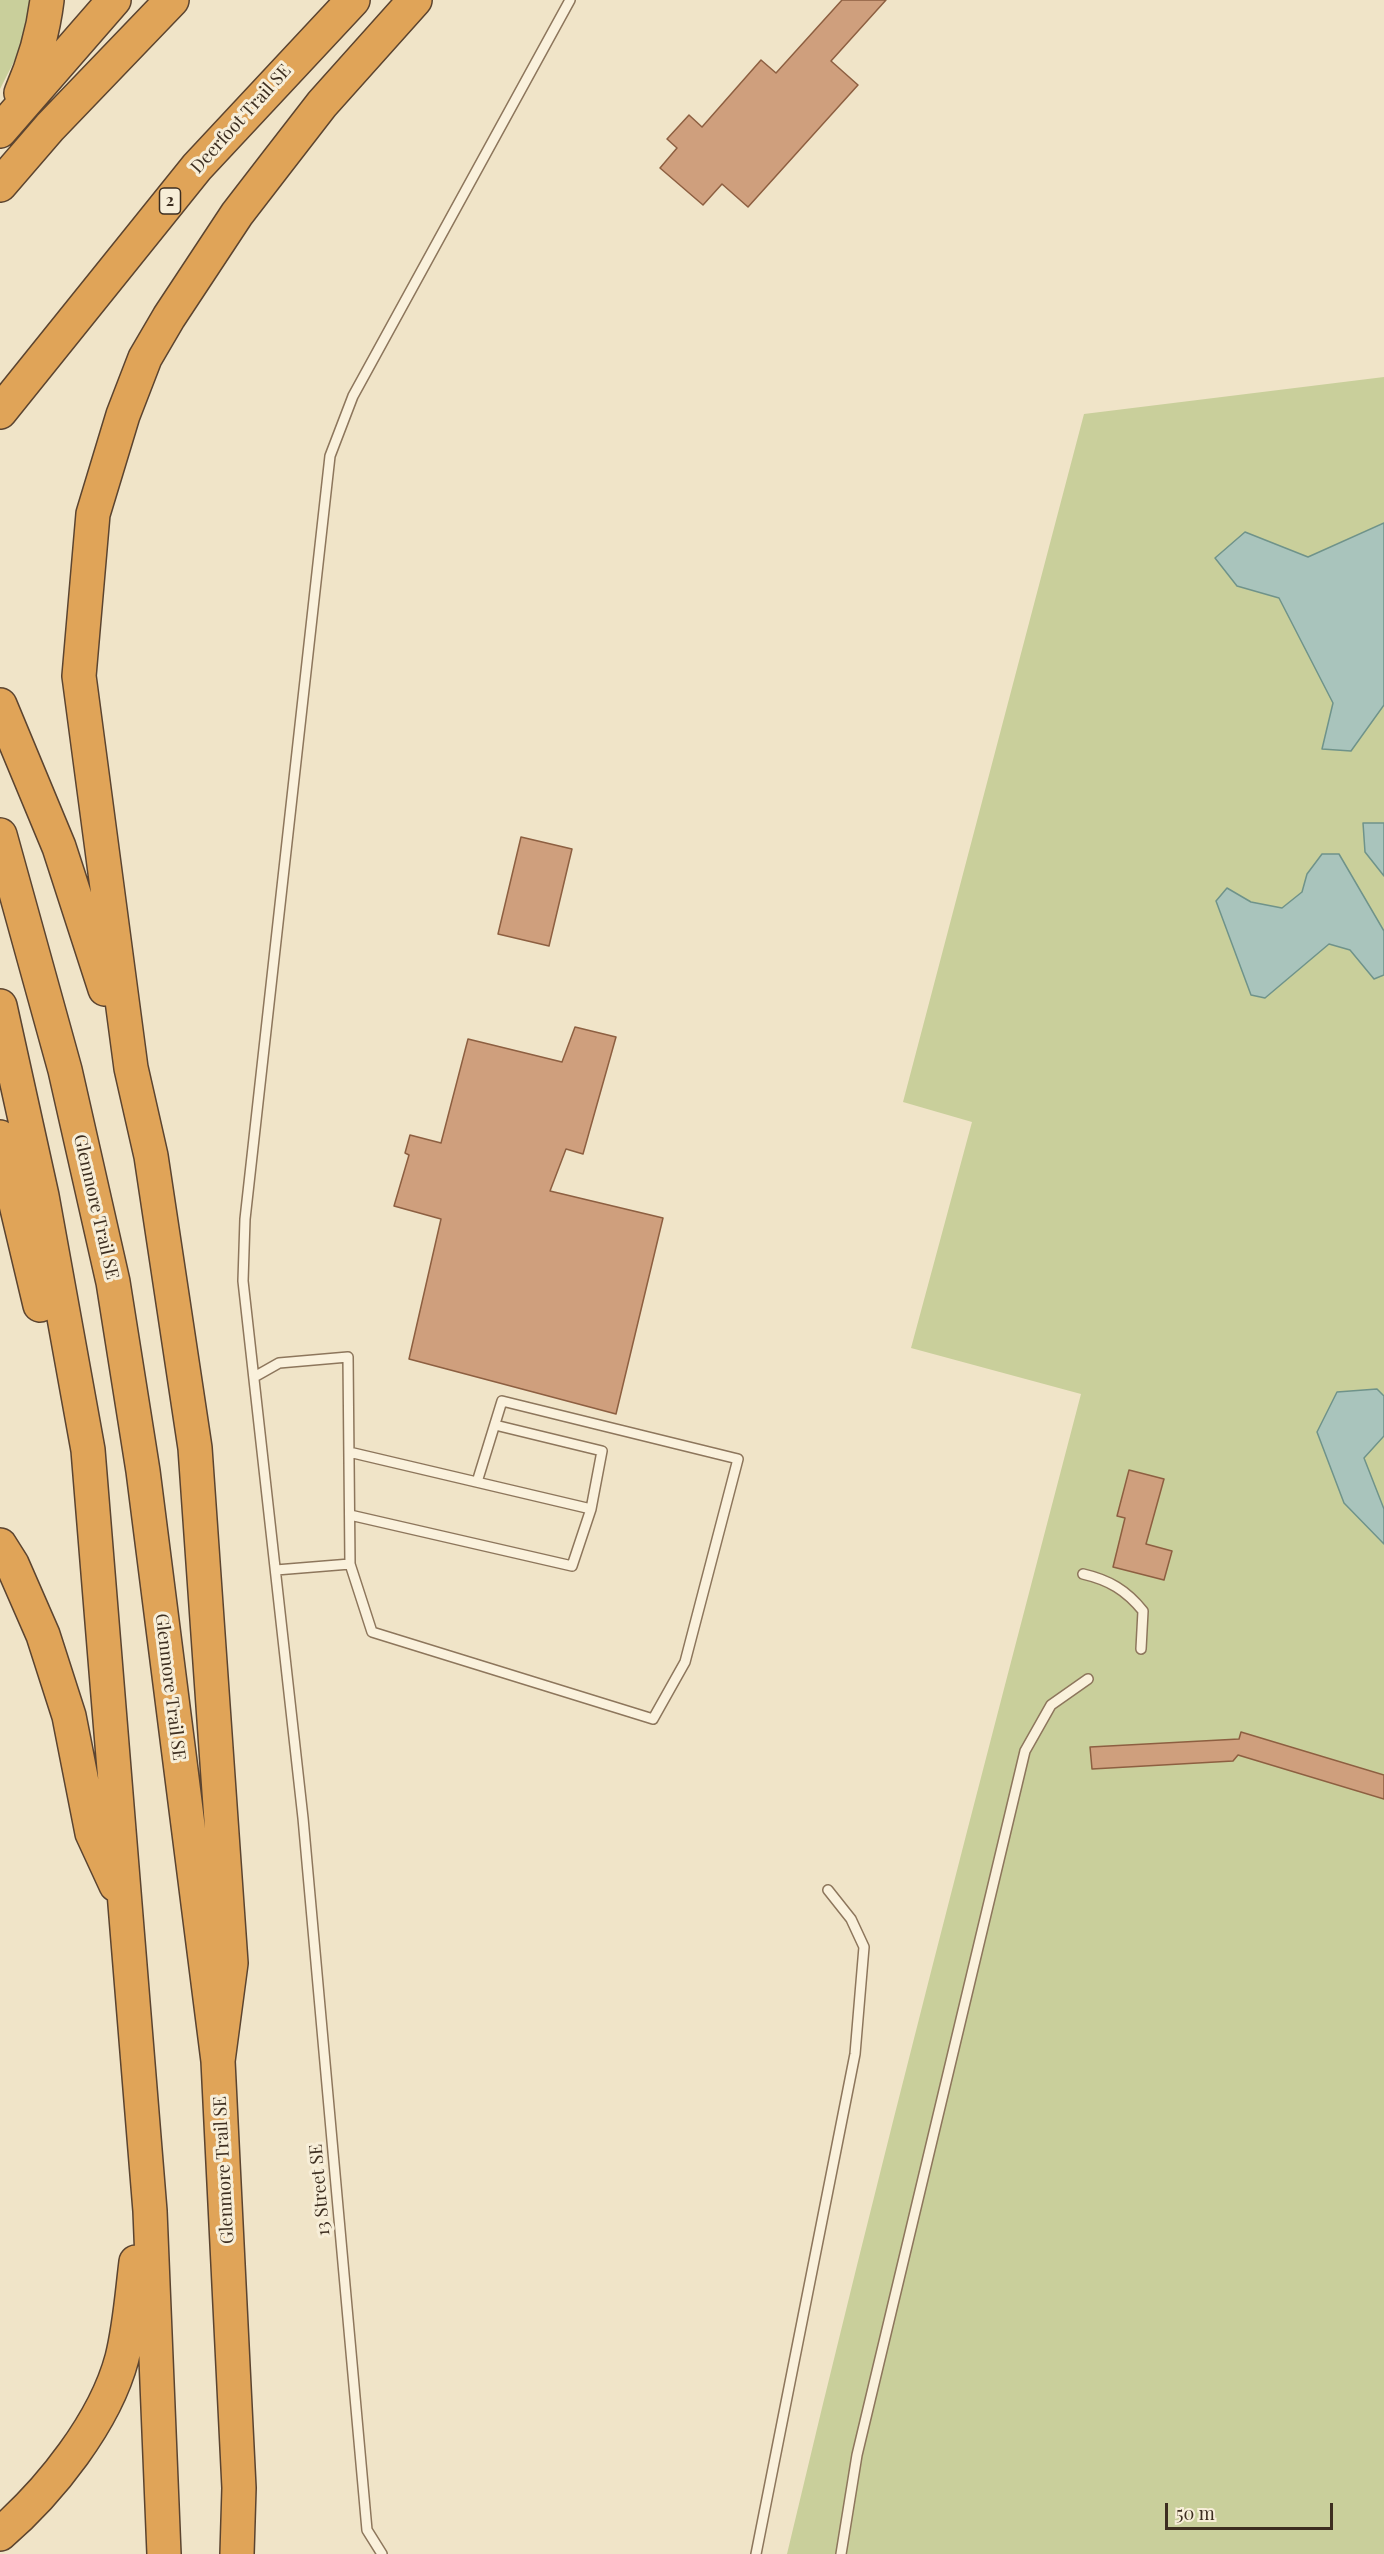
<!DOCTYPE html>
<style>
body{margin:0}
#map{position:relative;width:1384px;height:2554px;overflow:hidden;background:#f0e4c8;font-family:"Playfair Display",serif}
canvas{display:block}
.scale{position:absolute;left:1165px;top:2503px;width:168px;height:27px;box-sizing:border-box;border:3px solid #3d2e20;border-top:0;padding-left:8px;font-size:18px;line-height:21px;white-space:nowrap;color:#3d2e20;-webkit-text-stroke:4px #f7eed8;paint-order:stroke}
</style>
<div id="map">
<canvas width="1384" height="2554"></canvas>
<div class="scale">50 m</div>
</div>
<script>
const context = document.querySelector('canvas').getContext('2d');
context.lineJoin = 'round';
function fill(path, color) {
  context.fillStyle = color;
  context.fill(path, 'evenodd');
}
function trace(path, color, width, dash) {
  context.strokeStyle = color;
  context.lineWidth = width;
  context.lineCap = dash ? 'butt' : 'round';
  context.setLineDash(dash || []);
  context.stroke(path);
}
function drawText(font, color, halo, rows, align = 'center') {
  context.font = font + ' "Playfair Display",serif';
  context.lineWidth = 6;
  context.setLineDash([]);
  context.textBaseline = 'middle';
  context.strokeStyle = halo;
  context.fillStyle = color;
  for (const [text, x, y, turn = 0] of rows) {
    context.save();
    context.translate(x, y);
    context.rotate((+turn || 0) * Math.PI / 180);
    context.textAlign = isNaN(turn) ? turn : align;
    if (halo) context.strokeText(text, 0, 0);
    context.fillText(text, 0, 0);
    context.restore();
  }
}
fill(new Path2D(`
 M0,0H31L26,38L0,89Z
 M1384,377V2554H787C879,2166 980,1780 1081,1394L911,1348L972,1122L903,1102L1084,414Z`), '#c9cf9b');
const water = new Path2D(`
 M1384,523V705L1351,751L1322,749L1333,703L1279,598L1237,586L1215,558L1245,532L1308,557Z
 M1363,823H1384V876L1365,852Z
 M1322,854H1339L1384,931V975L1374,979L1350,950L1329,944L1265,998L1251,995L1216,901L1227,888L1251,902L1282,908L1302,892L1307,874Z
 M1377,1389L1384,1396V1436L1364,1458L1384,1509V1544L1344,1503L1317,1432L1337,1392Z`);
fill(water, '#a9c4bc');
trace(water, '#6f938a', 1.5);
const building = new Path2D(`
 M842,0H886L831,61L858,85L748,207L722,184L703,205L660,168L677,148L667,139L689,115L702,127L761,60L776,73Z
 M521,837L572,849L549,946L498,934Z
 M575,1027L616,1037L583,1154L566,1149L550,1191L663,1218L616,1414L409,1359L441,1219L394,1206L409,1155L405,1153L410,1135L441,1143L468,1039L562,1062Z
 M1129,1470L1164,1479L1146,1544L1172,1551L1164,1580L1113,1567L1125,1518L1117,1516Z
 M1241,1732L1384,1775V1799L1238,1755L1233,1761L1092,1769L1090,1747L1239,1739Z`);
fill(building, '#cf9f7d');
trace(building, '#8d5f41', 1.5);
const service = new Path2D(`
 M256,1376L279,1363L348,1357L350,1564L372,1632L653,1719L685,1662L738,1459L502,1401L477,1482
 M349,1452L591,1509L602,1451L495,1425
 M350,1515L572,1566L591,1509
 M276,1570L350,1564
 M1083,1574C1109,1580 1126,1590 1143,1611L1141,1649
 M382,2554L367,2530L303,1818L243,1281L245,1219L330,456L353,396L570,0
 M756,2554L855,2054L864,1947L851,1919L828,1890
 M841,2554L857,2455L1025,1751L1051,1705L1088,1679`);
const motorway = new Path2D(`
 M21,93C34,63 43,33 47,0
 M0,131L114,0
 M0,185L50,127L172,0
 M0,412L197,167L353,0
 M0,705L59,847L105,989
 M0,835L65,1070L113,1282L143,1471L218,2061L239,2488L237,2554
 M0,1006L42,1196L88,1450L150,2211L164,2554
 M0,1137L40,1305
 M0,1545L12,1564L43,1635L69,1716L92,1833L116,1885
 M218,2061L231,1963L195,1448L151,1156L131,1068L79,676L93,514L123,415L145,358L169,317L237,214L274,166L322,104L415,0
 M0,2534C50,2491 105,2422 122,2358C130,2326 132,2294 136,2262`);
trace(service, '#8d765c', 12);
trace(motorway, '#5b4430', 36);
trace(service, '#faf1dc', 9);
trace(motorway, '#e0a458', 33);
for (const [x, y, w] of [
 [170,201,21]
]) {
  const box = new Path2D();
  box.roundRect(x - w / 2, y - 13, w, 26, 4.5);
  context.fillStyle = '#f7eed8';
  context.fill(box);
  trace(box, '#3d2e20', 1.5);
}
drawText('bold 16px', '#3d2e20', null, [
 ["2",170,201]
]);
drawText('18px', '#3d2e20', '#f7eed8', [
 ["Deerfoot Trail SE",241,119,-48],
 ["Glenmore Trail SE",96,1207,77],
 ["Glenmore Trail SE",170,1687,83],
 ["Glenmore Trail SE",224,2170,-93],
 ["13 Street SE",320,2190,-95]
]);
</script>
